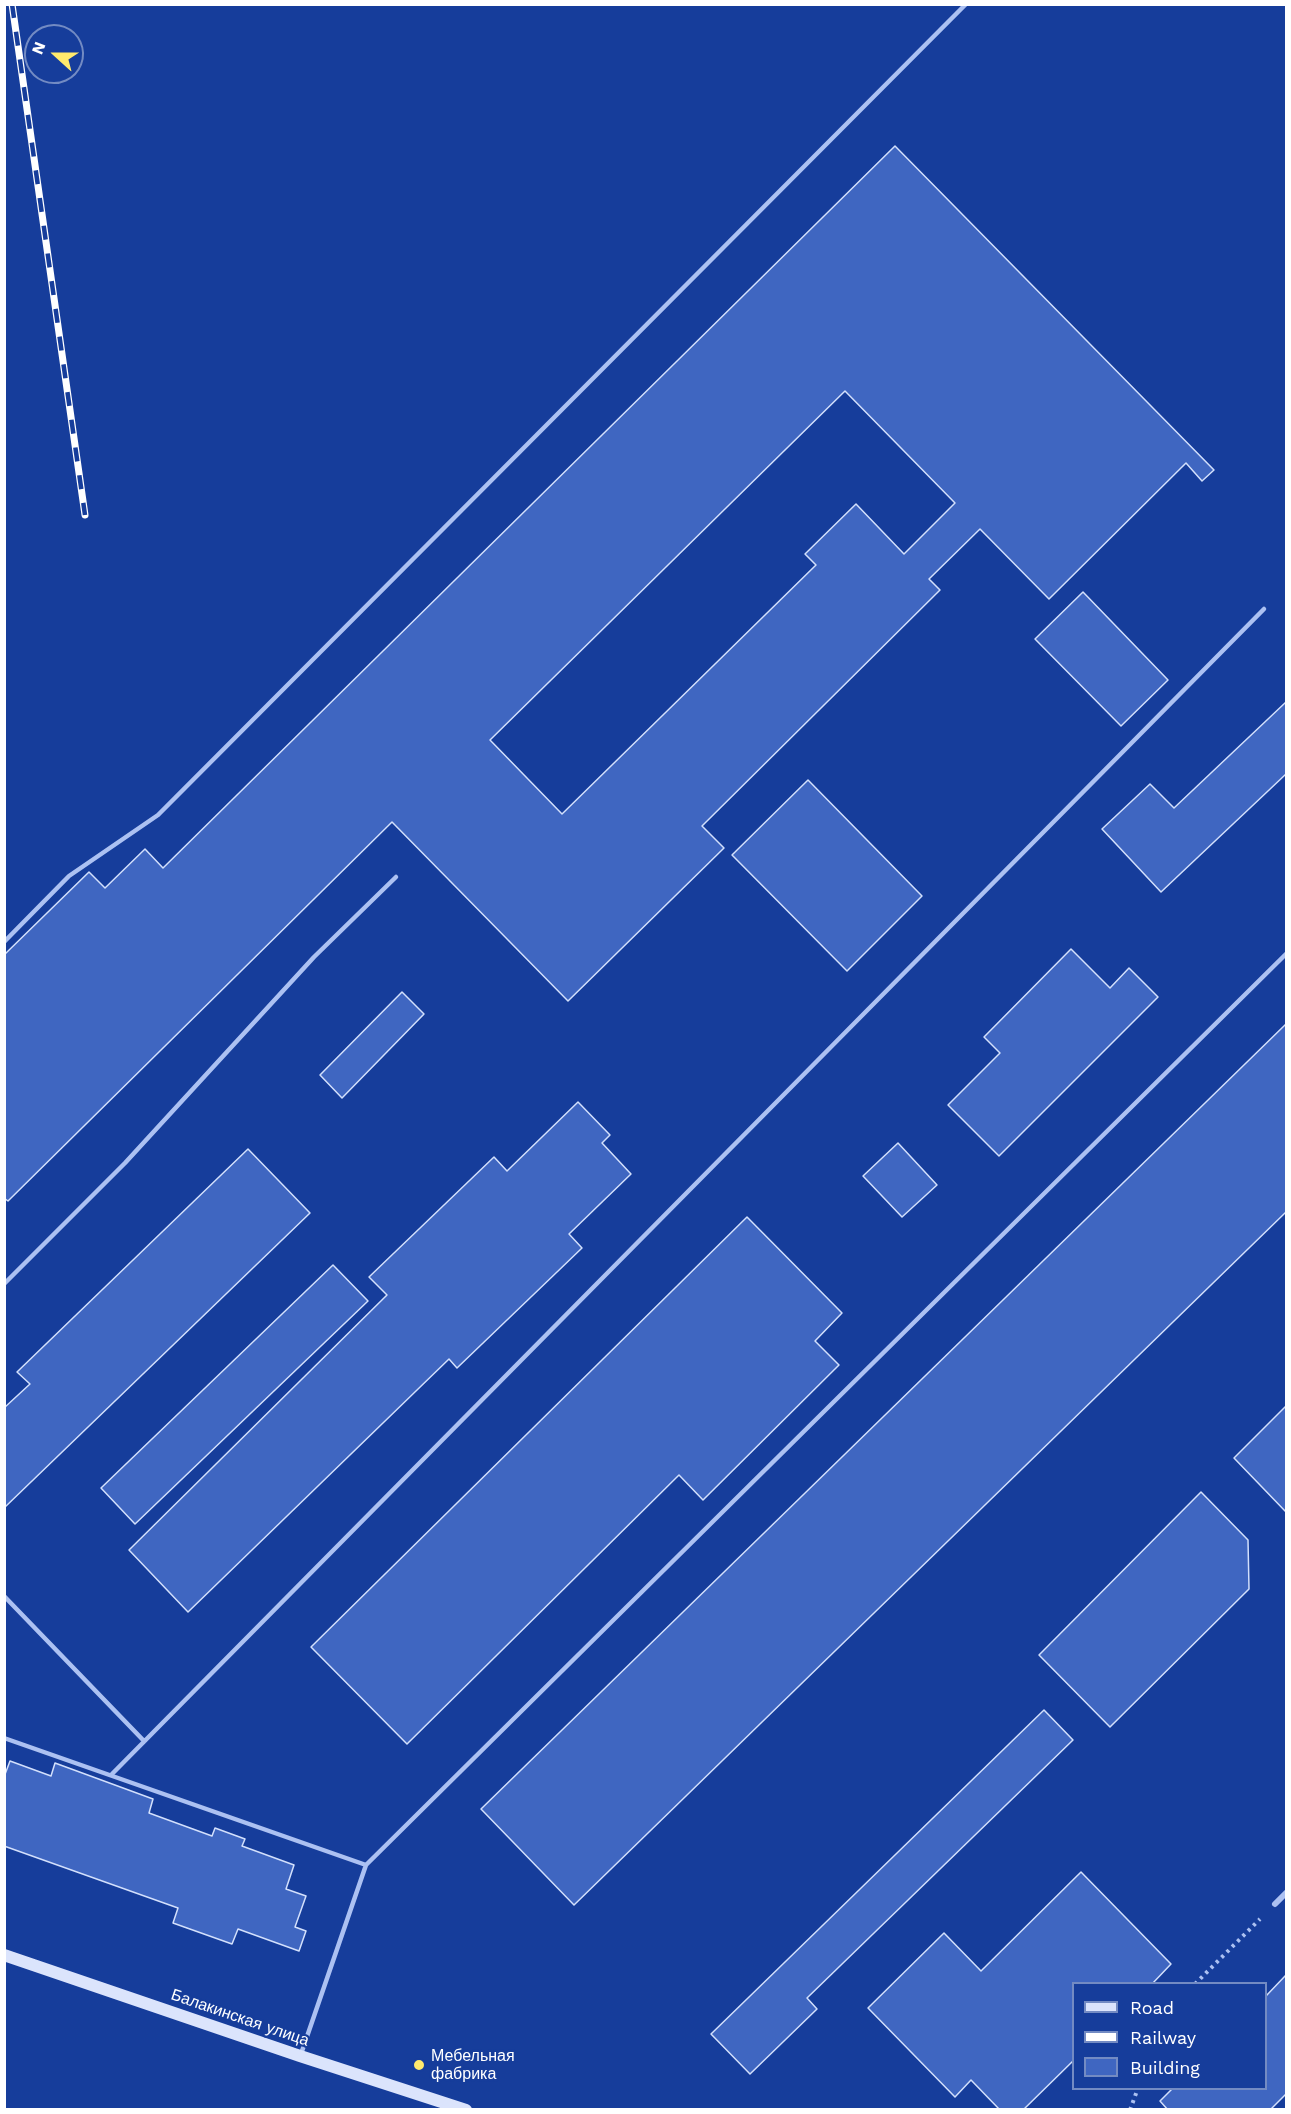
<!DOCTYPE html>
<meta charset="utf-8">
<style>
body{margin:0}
#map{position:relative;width:1291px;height:2114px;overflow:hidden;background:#163d9b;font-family:"Work Sans",sans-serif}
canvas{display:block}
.frame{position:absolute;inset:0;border:6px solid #fff;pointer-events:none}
.legend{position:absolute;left:1072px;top:1982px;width:195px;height:108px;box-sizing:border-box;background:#163d9b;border:2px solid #738bc3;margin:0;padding:8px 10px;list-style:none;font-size:18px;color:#fff}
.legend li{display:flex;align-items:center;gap:12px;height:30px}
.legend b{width:30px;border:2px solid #738bc3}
.north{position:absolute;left:24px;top:24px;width:60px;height:60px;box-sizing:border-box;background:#163d9b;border:2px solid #738bc3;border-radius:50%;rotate:291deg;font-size:16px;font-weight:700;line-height:24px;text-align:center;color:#fff}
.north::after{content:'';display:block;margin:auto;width:21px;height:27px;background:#ffea6d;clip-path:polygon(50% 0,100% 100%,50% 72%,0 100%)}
</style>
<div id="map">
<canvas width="1291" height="2114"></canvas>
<div class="frame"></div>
<ul class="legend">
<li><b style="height:8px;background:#dbe4fc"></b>Road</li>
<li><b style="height:8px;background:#fff"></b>Railway</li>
<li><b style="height:16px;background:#3f66c1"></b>Building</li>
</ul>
<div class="north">N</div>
</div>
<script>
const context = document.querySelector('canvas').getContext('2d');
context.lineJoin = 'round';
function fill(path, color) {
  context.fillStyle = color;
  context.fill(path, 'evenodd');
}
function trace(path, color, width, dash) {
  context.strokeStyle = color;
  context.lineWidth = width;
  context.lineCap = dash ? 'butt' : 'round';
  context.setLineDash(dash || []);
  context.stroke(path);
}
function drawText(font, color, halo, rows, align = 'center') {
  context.font = font + ' "Work Sans",sans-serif';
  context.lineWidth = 4.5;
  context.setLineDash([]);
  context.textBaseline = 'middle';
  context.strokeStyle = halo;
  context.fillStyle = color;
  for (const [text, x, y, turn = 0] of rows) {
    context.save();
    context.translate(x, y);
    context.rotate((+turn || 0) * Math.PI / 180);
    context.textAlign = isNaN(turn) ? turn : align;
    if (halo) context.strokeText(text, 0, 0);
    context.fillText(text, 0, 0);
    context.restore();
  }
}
const building = new Path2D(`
 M895,146L1214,470L1202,481L1186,463L1049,599L980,529L929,579L940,590L702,826L724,848L568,1001L392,822L8,1201L4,1198V955L89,872L105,888L145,849L163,868ZM845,391L955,503L904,554L856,504L805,554L816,565L562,814L490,740Z
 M1083,592L1168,680L1121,726L1035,639Z
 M1286,702V774L1161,892L1102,829L1150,784L1174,808Z
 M808,780L922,896L847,971L732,855Z
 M1071,949L1110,988L1129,968L1158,997L999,1156L948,1105L1000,1053L984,1037Z
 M402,992L424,1014L342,1098L320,1075Z
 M1286,1024V1212L574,1905L481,1809Z
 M578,1102L610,1135L602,1143L631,1174L569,1234L582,1248L457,1368L449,1359L188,1612L129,1550L387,1295L369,1277L494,1157L507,1171Z
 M898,1143L937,1185L902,1217L863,1176Z
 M248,1149L310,1213L4,1508V1408L30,1384L17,1372Z
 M747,1217L842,1313L815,1341L839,1365L703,1500L679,1475L407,1744L311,1647Z
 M333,1265L368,1301L135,1524L101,1488Z
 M1286,1406V1512L1234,1458Z
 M1201,1492L1248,1540L1249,1589L1110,1727L1039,1655Z
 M1044,1710L1073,1740L807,1998L817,2009L750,2074L711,2034Z
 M10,1761L51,1776L55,1763L153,1799L149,1813L212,1836L215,1828L245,1839L242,1846L294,1865L286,1889L306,1896L295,1927L306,1931L299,1951L238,1929L232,1944L173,1923L178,1908L4,1846V1777Z
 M1081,1872L1171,1964L1152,1984H1074V2060L1023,2110H1000L971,2080L955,2097L868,2008L944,1933L981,1971Z
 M1286,1975V2094L1270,2110H1168L1160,2101L1173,2088H1266V1996Z`);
fill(building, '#3f66c1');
trace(building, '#d3e0fc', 1.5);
trace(new Path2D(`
 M1195,1984L1260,1919
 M1130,2110L1138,2088`), '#acc1f2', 4, [3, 4.5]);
trace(new Path2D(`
 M4,942L69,876L158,815L966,4
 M4,1284L125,1163L314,957L396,877
 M4,1596L144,1741
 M4,1738L366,1865L301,2054
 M112,1774L1264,609
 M366,1865L1286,954`), '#acc1f2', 4.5);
trace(new Path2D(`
 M1275,1904L1286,1893`), '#acc1f2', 6);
trace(new Path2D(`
 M4,1955L300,2056L466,2110`), '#dbe4fc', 12);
const rail = new Path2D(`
 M12,4L85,515`);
trace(rail, '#fff', 7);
trace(rail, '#163d9b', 4.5, [14]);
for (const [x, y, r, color] of [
 [419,2065,6,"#ffea6d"]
]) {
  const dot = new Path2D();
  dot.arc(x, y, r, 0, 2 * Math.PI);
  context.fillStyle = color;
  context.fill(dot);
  trace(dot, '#163d9b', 2);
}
drawText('16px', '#fff', '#163d9b', [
 ["Балакинская улица",240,2018,19]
]);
drawText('16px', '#fff', '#163d9b', [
 ["Мебельная",431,2056],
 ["фабрика",431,2074]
], 'left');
</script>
